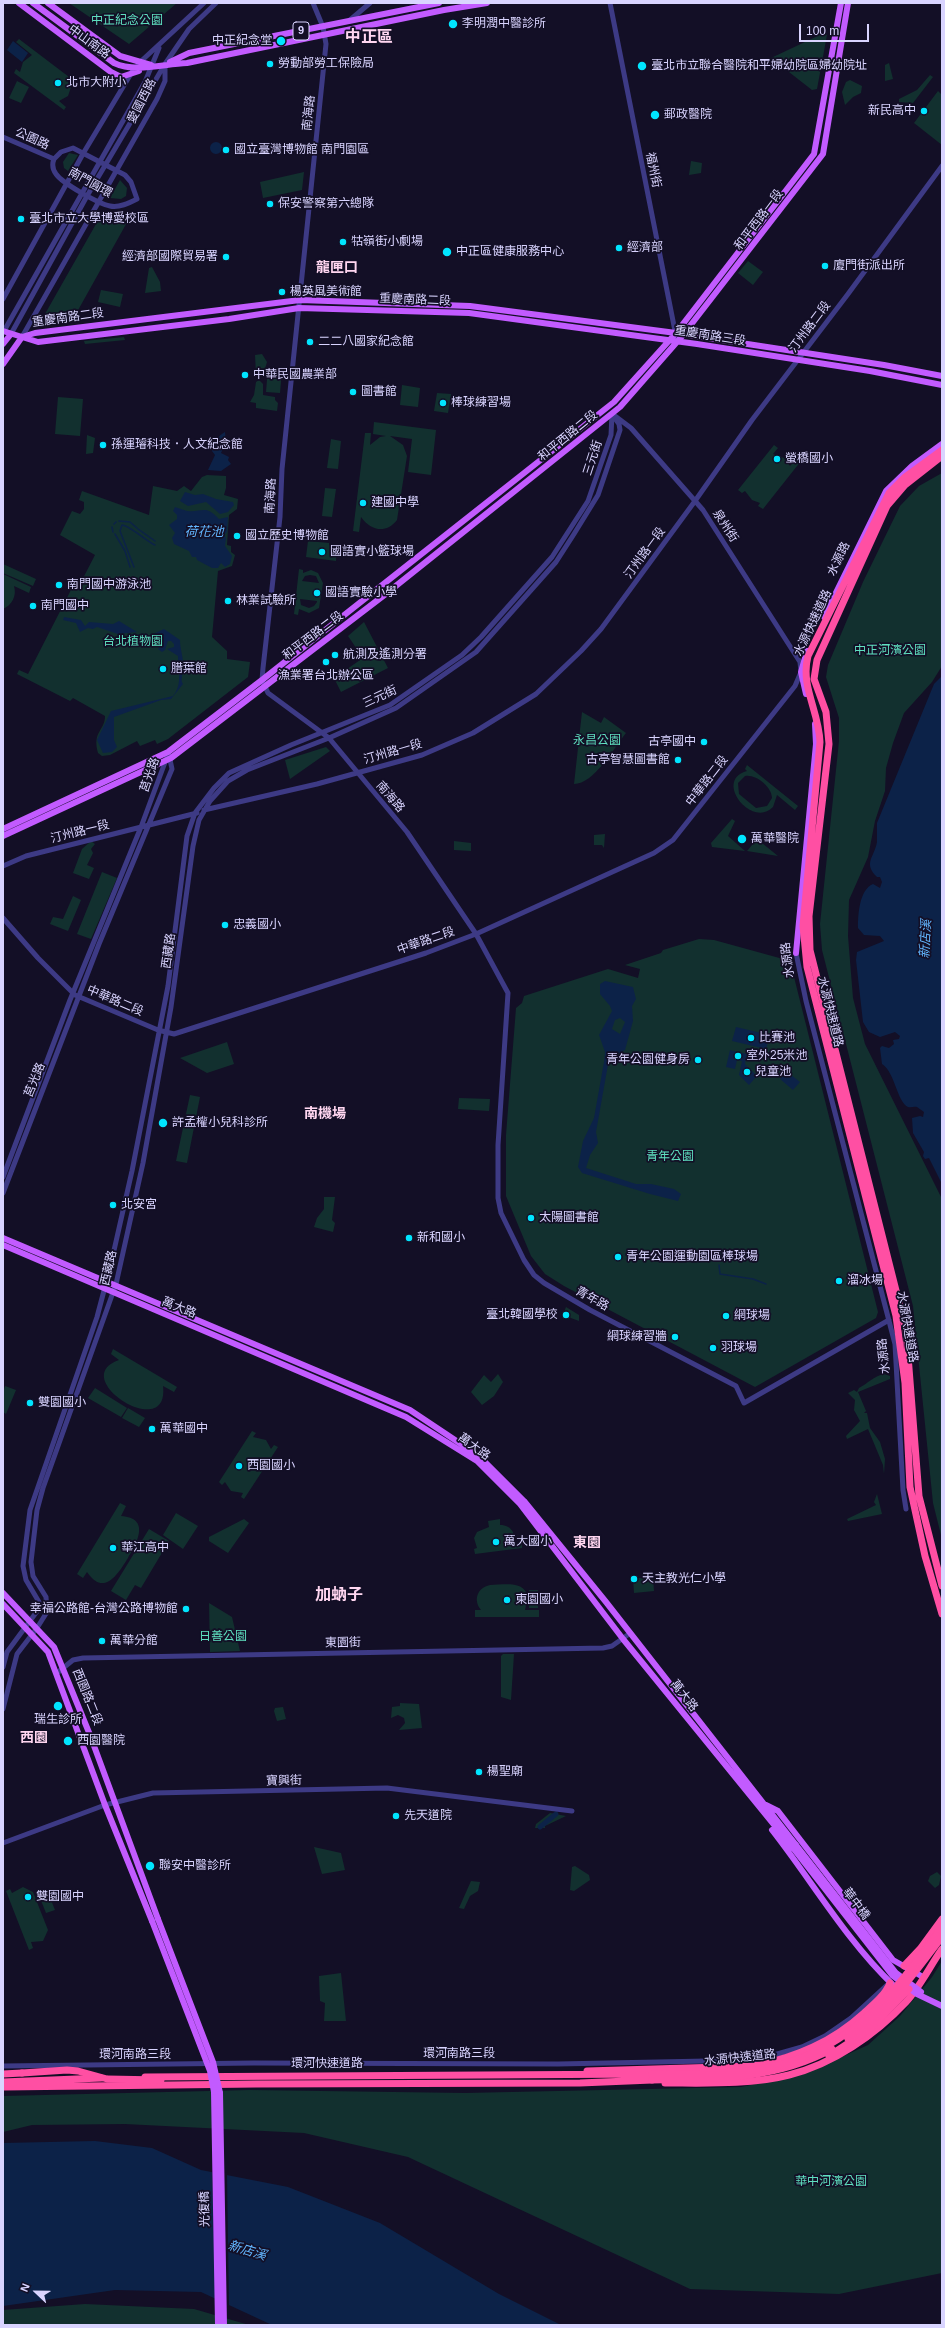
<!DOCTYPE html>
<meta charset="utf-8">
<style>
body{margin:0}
#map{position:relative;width:945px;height:2328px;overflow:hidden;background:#130f26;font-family:Helvetica,sans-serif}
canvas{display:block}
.frame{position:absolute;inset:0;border:4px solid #d9d4ff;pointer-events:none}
.north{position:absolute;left:16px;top:2272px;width:40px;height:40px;-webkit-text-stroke:3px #130f26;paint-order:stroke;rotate:292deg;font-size:11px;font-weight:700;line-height:16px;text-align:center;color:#d9d4ff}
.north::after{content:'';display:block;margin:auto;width:14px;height:18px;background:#d9d4ff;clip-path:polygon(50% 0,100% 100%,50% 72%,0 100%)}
.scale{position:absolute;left:799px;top:24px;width:70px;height:18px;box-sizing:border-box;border:2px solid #d9d4ff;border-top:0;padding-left:5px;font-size:12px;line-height:14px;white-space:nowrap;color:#d9d4ff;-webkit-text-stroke:3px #130f26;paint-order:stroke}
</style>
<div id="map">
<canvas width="945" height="2328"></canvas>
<div class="frame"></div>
<div class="north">N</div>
<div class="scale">100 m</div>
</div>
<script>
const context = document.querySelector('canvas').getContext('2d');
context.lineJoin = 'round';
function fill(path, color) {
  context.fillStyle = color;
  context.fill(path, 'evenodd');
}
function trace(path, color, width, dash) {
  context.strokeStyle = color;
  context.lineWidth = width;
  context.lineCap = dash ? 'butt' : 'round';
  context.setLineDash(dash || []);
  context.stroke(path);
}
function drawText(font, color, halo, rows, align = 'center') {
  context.font = font + ' Helvetica,"Noto Sans TC",sans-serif';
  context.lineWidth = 3.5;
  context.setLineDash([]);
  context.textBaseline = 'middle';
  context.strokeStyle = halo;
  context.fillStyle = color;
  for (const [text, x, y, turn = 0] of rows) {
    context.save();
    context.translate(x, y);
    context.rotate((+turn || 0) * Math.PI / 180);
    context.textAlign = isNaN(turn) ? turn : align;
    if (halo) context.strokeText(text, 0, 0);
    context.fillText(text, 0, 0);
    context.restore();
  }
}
fill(new Path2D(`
 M69,3H177L129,44Z
 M824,33L827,35L817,89L812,90L771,58Z
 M19,39L77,83L75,87L72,84L68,96L59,101L66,107L64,110L14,73L16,69L20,72L23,62L32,55L16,42Z
 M889,63L893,79L885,81V65Z
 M930,75L933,77L913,103L899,102V99L917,90Z
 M850,80L862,86L861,93L853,97L845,105L842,92L846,82Z
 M17,81L29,87L21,103L9,98Z
 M938,91L942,95V145L914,123Z
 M69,153L78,155L68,171L64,168L63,162Z
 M691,161L702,163L701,173L689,175Z
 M304,172L302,190L263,198L260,182Z
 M120,180L127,188L126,196L121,199L110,198Z
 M100,217L118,220L130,217L72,321L43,324L41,321Z
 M748,261L763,272L753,285L738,273Z
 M152,267L160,282L161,291L145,293L149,268Z
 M101,290L123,294L120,307L98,302Z
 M124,337L125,340L85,344L84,341Z
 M262,354L267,362L264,372L256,374L255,355Z
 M268,368L282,369L280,393L266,392Z
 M259,380L263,384V395L275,397V400L278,403L277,411L256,408V403L250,402L254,395L256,382Z
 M402,385L420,388L418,407L400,405Z
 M437,393L451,394L448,413L434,411Z
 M58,397L83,399L80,436L55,434Z
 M374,422L436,430L431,475L408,472L412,439L390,436L403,445L407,456L397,520C386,534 371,531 361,517L359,532L353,531L365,433H371L370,445L380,437L386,436L373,434Z
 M87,435L95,438L93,453L86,454Z
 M331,439L341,441L338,469L327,468Z
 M774,445L778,448L773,454L784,458L790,466L797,458L801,461L763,509L758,506L760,503L752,500L745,491L742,493L738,490Z
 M942,473V666L932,682L904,713L893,743L886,768L885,791L875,821L868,857L849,900L848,936L853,998L865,1044L942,1199V1539L933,1503L913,1306L822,950L820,924L839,741V718L826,677L828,665L863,582L900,506L919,486Z
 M207,475L226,476V488L224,495L238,499L237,509L229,515L227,545L231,546V552L235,555L232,566L218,571L212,637L227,651V659L250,662L248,677L168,739L157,744L155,740L140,746L137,741L110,755L102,756L98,753C92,731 105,731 105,716L73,698L70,701L17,674L19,670L28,674L75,582L80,584L95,555L60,535L72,511L80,514L84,509V502L79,500L82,491L149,515L153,486L177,491L184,486L191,491L202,477Z
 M325,488L336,489L332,517L322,516Z
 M308,541L329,543V545L337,546L336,561L306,557Z
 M3,564L36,579L33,586L3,573Z
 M299,569L303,570V573L311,570L318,573L323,583L319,608L309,613L299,609L298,615L294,614ZM310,575L316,576L319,583L302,581L305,576ZM300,599L317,601V602L314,606L309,608L301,605Z
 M3,574L31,587L29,593L14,586C17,596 12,605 3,609Z
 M364,622L388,668L341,692L334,678L363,658L348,636Z
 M582,712L601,723L604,717L626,733C614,748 594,784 574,784Z
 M326,747L330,751L290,779L285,760Z
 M747,765L798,806L795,810L777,795L773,807C752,829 713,780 747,771L745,769ZM745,776C756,774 772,787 772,798L767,806L756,808L739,794L738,783Z
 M732,819L735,821L728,836L745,851L712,847L711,843Z
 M605,834L604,848L602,845H594V835Z
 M757,839L778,856L747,851Z
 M91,841L95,844L91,849L93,853L87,865L94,868L89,879L73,873L82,849Z
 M454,841L471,843V851L454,850Z
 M102,872L117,878L91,939L77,934Z
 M73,896L81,900L68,931L50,924L53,917L63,919Z
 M699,939L714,940L783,959L786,971L792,969L878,1312L876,1318L755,1387L564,1286L545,1274L531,1256L506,1196V1135L516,1008L522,1003L524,996L608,969L638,978L640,969L625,965L661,953L663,950Z
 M227,1042L234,1064L207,1073L180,1058Z
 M190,1095L200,1097L187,1163L176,1161Z
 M459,1098L490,1099L489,1111L458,1109Z
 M324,1197H335L332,1220L335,1223L333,1232L314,1227L317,1218L324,1209Z
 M566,1307L579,1315V1321L571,1318L564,1312Z
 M113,1349L177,1387L174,1392L163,1386C170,1444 66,1378 119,1360L111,1354Z
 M498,1374L503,1382L494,1396L482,1405L471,1392L484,1375L491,1382Z
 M884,1374L890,1376V1379L858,1392L866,1411L864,1413H867L870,1428L880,1442L885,1459L884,1474L883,1465L868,1429L847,1439L846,1436L860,1421L854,1410L855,1400L848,1393L854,1390L857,1392L859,1388C867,1384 874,1376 884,1374Z
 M5,1386L16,1390L6,1414L3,1412V1392Z
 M95,1388L127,1408L121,1417L88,1398Z
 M128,1408L145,1418L139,1427L122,1418Z
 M252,1431L256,1433L253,1437L266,1440L271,1449L274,1445L278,1447L244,1499L241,1497L243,1493L231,1491L225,1482L222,1485L219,1482Z
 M877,1494L882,1514L848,1521L847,1519L876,1505L874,1502Z
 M120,1503L126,1506L121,1516C151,1518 137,1543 128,1558C118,1574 104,1597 87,1572L83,1578L77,1574Z
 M176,1513L198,1526L183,1549L163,1535Z
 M244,1519L249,1523L228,1553L209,1541V1537Z
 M500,1519V1525C512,1525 517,1535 513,1545L522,1543V1548L475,1554L474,1549L477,1548L474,1538L477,1532L489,1527L488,1521Z
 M149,1529L169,1541L141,1588L135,1585L126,1600L111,1591Z
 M653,1577L654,1591L644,1592L643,1578Z
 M633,1578H643L644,1592L634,1593Z
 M490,1585C504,1585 524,1580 528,1597L525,1610H539V1617H475V1610H481C473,1600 477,1588 490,1585Z
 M529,1590H538V1608H529Z
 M209,1603L232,1617L240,1651L210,1652Z
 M503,1654H514L511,1700L501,1697V1656Z
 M400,1703L419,1704L422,1728L399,1730L405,1723L404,1718L398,1715L391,1718L392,1707L400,1706Z
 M283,1707L286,1719L277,1721L274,1711L275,1708Z
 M550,1813L566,1816L545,1826V1828H535L536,1824Z
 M314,1847L341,1853L345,1870L322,1874Z
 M575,1866L589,1875L590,1880L574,1891L570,1890L572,1867Z
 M937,1872L941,1876L939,1885L935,1888L928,1881L930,1876Z
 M471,1881L480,1882L478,1891L470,1896L464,1909L459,1908Z
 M23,1887L33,1892L48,1930L43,1941L31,1942L33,1948L29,1950L6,1891L10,1889L12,1893Z
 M49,1895L55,1910L46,1913L40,1898Z
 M942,1961V2273L839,2294L690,2289L408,2157L304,2133L125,2124L32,2125L3,2132V2096L250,2090L465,2093L741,2087L804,2074L868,2045L900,2016L932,1977Z
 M341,1973L346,2021H324L325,2003L320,2001L319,1976Z
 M85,2304L194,2309L249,2325H3V2310Z`), '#12302f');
fill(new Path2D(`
 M13,41L28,53L22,62L7,50Z
 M210 148a6 6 0 1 1 12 0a6 6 0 1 1-12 0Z
 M225,432L226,442L221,453L229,457L228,460L231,464L221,471L208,470L215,455L212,451C215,443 217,436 225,432Z
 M185,492L195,495L203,494L216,499L233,502L234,505L228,512L220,514L206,502L188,506L180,501Z
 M175,507C179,508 183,510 187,511C202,513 205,504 219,519L228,517L227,532L224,535L226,538L225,546L232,556L230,564L225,567L221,563L218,568H212L197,560L196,557H192L189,551L174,544L172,538L175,533L169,525L177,519V515L173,511Z
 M64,617L81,620L85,626L89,622L113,624L119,621L137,632L118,634L97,627L93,629L88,628L80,632L76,623L63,620Z
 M164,629L180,640C180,650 184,658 183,669C183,674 180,680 183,684L171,699L161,700L114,717V740L117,747L112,752L103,753L97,740L111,711L173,696C183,684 178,670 178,656L167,649L174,647V644L171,641H168L165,650L162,652L158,649L162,643V639H151L149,636Z
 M942,676V1184L929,1158L925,1159L923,1156L924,1152L913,1133L912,1118L920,1116L923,1117L924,1112L917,1107C914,1106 911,1108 908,1107C897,1102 895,1072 882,1064L880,1048L882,1046L889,1048L894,1044L893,1040L899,1039L900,1036L895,1032L880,1037L869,1032L863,1022L856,960L857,952L884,941L880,936L864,935L858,928C858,915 859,890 873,884L880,888L882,882L880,877H877C863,863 874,858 877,842C877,836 877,829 877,823L934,684Z
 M605,981L633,987L636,999L632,1006L633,1021L625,1050L609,1059L596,1132L598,1143L590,1155L586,1168L636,1184H651L674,1189L681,1194L678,1201L650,1194L582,1173L578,1167L583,1141L594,1118L604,1062L605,1052L599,1035L612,1011L610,1006L600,994V984ZM620,1018L625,1022L620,1034L612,1029L615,1020Z
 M736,1027L770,1035L766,1049L732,1041Z
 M730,1050L747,1054L745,1064L757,1076L749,1085L739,1075L742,1061L737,1060L735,1069L726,1067Z
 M786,1071L800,1082L793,1090L780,1079Z
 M95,2141L152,2148L201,2170L288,2187L380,2223L499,2294L561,2325H272L201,2292L115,2290L3,2306V2143Z`), '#0c2248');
fill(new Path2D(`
 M212,2170L227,2173L229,2307L216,2301Z`), '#130f26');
trace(new Path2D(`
 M119,521L130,522L137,528
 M114,524L116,522
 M112,527L113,532
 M138,529L155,541
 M115,534L125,551L130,567
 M134,567L120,531L122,525C129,525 146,541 155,545
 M719,1265L720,1274L753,1279L766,1284`), '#0c2248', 1.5);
trace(new Path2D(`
 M540,1827L556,1814`), '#0c2248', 5);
trace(new Path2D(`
 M313,3L323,27L326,44L282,469L280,517L263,668L262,680L268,693L329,738L407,832L476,934L508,993L498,1145V1198L501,1213L524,1260L534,1275L544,1283L590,1310L736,1386L744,1403L889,1320
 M610,3L677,341
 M350,20L370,3
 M138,64L204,3
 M3,137L54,159
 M73,148L125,175L131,182L137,199C129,203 119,208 110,206C99,204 62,183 56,174C53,170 52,164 54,159L61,152Z
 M3,299L84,152L132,72
 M4,331L145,82L159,48
 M11,334L87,196L165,64L189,29L216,3
 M22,337L157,99L165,81V64
 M204,810L317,784L422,755L473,733L536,694L581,651L601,629L695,501L752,420L848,294L942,166
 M3,866L26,856L197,813
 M3,918L38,958L75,995L158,1030L174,1034L426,953L476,934L654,853L673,840L795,686L801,672L800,662L703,510L631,428L615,416
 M796,953L806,1001L895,1344L903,1490L906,1509
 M3,1177L70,1000L141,827L167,757
 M3,1193L99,944L172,769L169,755
 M3,1667L7,1652L38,1610L39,1602L26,1580L23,1566L30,1510L97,1317L110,1268L132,1171L168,986L187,836L195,813L214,788L229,773L291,745L390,705L462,655L481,637L552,557L588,501L611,435L612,414
 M57,1673L73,1660L83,1658L603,1648L612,1646L629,1634
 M3,1709L17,1654L37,1628L47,1612L46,1597L33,1576L31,1562L37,1510L43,1488L116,1284L143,1163L171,1007L193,846L199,820L210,801L228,781L247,770L329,738L396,708L476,652L556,562L574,534L598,495L620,430L619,424L612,414
 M3,1843L105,1805L153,1793L387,1788L572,1811
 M3,2066L254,2063L558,2064L756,2060L802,2047L825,2036L851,2018L887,1985`), '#3d3a85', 5);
trace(new Path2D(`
 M19,3L111,72L121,77L139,71
 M33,3L114,63C135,73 163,64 187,63L444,10L487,3
 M48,3L120,56L151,65
 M170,62L189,53L439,3
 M3,331L38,342L229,319L299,308L469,313L697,344L870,371L942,385
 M22,337L35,333L300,300L470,306L676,333L884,365L942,376
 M3,344L11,334
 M3,364L22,337
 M824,617L886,491L912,466L942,444
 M806,694L801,672L807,651
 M3,829L168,752L262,680L614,402L676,333L814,154L841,3
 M3,836L171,758L387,593L620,407L683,335L823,154L848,3
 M796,953L816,744L815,724
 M3,1238L410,1410L479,1456L524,1501L606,1602L796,1845
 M3,1245L406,1417L477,1461L520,1504L623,1639L793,1848
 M3,1593L54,1647L90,1735L158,1919
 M3,1604L48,1652L105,1805L152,1921
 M766,1805L778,1811L893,1960L923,1977
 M772,1830C812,1881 846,1940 893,1985
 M214,2092L218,2325
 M220,2093L224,2325`), '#c25bff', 6);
trace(new Path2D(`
 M942,450L905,477L889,493L808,656C800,686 819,711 820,742L803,926L807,967L896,1316L905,1383L910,1487L925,1556L942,1614
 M942,456L905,485L887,506L817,660L814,679L826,712L829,744L809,916L810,950L906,1330L919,1496L942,1586
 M904,1966L920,1949L942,1919
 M587,2071L754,2066C797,2057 832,2042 864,2013C874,2004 885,1995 890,1983
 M3,2074L22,2073
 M145,2077L652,2074
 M3,2082L101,2078
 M665,2083C705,2083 750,2085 789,2075C833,2064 875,2035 906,2002C920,1987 930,1966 942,1949
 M3,2087L256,2084L580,2083L652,2080`), '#ff4fa3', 7);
trace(new Path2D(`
 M796,1845L896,1973L921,1992
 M793,1848L892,1975L917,1994L942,2006
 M158,1919L213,2062L220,2093
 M152,1921L210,2071L214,2092`), '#c25bff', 6);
trace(new Path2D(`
 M848,2039C887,2013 914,1973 942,1937
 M829,2056L870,2029L909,1989
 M22,2073L67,2070L78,2071L107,2079L161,2080
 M652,2074C694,2073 738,2076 779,2065C857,2045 897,1988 942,1927
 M652,2080C714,2079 776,2080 832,2049`), '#ff4fa3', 7);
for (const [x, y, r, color] of [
 [453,24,5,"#00e5ff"],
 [281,41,5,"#00e5ff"],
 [270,64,4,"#00e5ff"],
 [642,66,5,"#00e5ff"],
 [58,83,4,"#00e5ff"],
 [924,111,4,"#00e5ff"],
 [655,115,5,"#00e5ff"],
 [226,150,4,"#00e5ff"],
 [270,204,4,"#00e5ff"],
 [21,219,4,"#00e5ff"],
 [343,242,4,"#00e5ff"],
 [619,248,4,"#00e5ff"],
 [447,252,5,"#00e5ff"],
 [226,257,4,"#00e5ff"],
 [825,266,4,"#00e5ff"],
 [282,292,4,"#00e5ff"],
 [310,342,4,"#00e5ff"],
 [245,375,4,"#00e5ff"],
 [353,392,4,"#00e5ff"],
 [443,403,4,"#00e5ff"],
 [103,445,4,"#00e5ff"],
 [777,459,4,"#00e5ff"],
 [363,503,4,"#00e5ff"],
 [237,536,4,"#00e5ff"],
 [322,552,4,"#00e5ff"],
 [59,585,4,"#00e5ff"],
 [317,593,4,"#00e5ff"],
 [228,601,4,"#00e5ff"],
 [33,606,4,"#00e5ff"],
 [335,655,4,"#00e5ff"],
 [326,662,4,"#00e5ff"],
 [163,669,4,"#00e5ff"],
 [704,742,4,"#00e5ff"],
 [678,760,4,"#00e5ff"],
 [742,839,5,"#00e5ff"],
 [225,925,4,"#00e5ff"],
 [751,1038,4,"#00e5ff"],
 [738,1056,4,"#00e5ff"],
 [698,1060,4,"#00e5ff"],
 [747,1072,4,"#00e5ff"],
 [163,1123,5,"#00e5ff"],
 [113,1205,4,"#00e5ff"],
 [531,1218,4,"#00e5ff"],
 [409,1238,4,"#00e5ff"],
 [618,1257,4,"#00e5ff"],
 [839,1281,4,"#00e5ff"],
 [566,1315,4,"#00e5ff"],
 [726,1316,4,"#00e5ff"],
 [675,1337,4,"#00e5ff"],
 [713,1348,4,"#00e5ff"],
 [30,1403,4,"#00e5ff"],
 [152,1429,4,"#00e5ff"],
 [239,1466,4,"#00e5ff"],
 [496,1542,4,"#00e5ff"],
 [113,1548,4,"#00e5ff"],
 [634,1579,4,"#00e5ff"],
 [507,1600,4,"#00e5ff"],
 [186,1609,4,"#00e5ff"],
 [102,1641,4,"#00e5ff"],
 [58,1706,5,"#00e5ff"],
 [68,1741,5,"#00e5ff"],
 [479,1772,4,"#00e5ff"],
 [396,1816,4,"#00e5ff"],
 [150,1866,5,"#00e5ff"],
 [28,1897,4,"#00e5ff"]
]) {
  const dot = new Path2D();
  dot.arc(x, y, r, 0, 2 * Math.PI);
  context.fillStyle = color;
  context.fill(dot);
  trace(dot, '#130f26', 1.5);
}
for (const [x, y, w] of [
 [301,31,16]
]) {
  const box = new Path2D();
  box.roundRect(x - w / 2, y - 9, w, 18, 3);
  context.fillStyle = '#130f26';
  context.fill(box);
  trace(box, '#d9d4ff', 1);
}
drawText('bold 11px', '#d9d4ff', null, [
 ["9",301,31]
]);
drawText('12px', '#5fe0c0', '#130f26', [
 ["中正紀念公園",127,21],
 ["台北植物園",133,642],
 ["中正河濱公園",890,651],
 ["永昌公園",597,741],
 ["青年公園",670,1157],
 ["日善公園",223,1637],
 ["華中河濱公園",831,2182]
]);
drawText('12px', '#d9d4ff', '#130f26', [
 ["李明潤中醫診所",462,24],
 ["中正紀念堂",272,41,"right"],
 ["勞動部勞工保險局",278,64],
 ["臺北市立聯合醫院和平婦幼院區婦幼院址",651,66],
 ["北市大附小",66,83],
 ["新民高中",916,111,"right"],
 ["郵政醫院",664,115],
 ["國立臺灣博物館 南門園區",234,150],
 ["保安警察第六總隊",278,204],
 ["臺北市立大學博愛校區",29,219],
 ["牯嶺街小劇場",351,242],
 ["經濟部",627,248],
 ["中正區健康服務中心",456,252],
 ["經濟部國際貿易署",218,257,"right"],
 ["廈門街派出所",833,266],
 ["楊英風美術館",290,292],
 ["二二八國家紀念館",318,342],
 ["中華民國農業部",253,375],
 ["圖書館",361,392],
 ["棒球練習場",451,403],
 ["孫運璿科技．人文紀念館",111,445],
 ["螢橋國小",785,459],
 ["建國中學",371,503],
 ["國立歷史博物館",245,536],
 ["國語實小籃球場",330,552],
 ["南門國中游泳池",67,585],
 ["國語實驗小學",325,593],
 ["林業試驗所",236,601],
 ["南門國中",41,606],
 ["航測及遙測分署",343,655],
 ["腊葉館",171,669],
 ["漁業署台北辦公區",326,676,"center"],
 ["古亭國中",696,742,"right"],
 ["古亭智慧圖書館",670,760,"right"],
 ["萬華醫院",751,839],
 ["忠義國小",233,925],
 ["比賽池",759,1038],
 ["室外25米池",746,1056],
 ["青年公園健身房",690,1060,"right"],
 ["兒童池",755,1072],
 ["許孟權小兒科診所",172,1123],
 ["北安宮",121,1205],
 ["太陽圖書館",539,1218],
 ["新和國小",417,1238],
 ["青年公園運動園區棒球場",626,1257],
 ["溜冰場",847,1281],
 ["臺北韓國學校",558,1315,"right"],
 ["網球場",734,1316],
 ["網球練習牆",667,1337,"right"],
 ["羽球場",721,1348],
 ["雙園國小",38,1403],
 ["萬華國中",160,1429],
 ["西園國小",247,1466],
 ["萬大國小",504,1542],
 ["華江高中",121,1548],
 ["天主教光仁小學",642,1579],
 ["東園國小",515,1600],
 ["幸福公路館-台灣公路博物館",178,1609,"right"],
 ["萬華分館",110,1641],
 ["瑞生診所",58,1720,"center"],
 ["西園醫院",77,1741],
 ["楊聖廟",487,1772],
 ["先天道院",404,1816],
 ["聯安中醫診所",159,1866],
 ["雙園國中",36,1897]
], 'left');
drawText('12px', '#d9d4ff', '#130f26', [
 ["中山南路",89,42,36],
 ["愛國西路",142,101,-63],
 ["南海路",309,113,-84],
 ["公園路",32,139,24],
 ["福州街",653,170,79],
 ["南門圓環",90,183,29],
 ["和平西路一段",759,220,-53],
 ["重慶南路二段",415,300,2],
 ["重慶南路二段",68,318,-8],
 ["汀州路二段",810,327,-53],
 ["重慶南路三段",710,336,9],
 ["和平西路二段",568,436,-39],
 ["三元街",593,458,-72],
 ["南海路",271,496,-87],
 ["泉州街",725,526,57],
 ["汀州路一段",645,553,-54],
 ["水源路",839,559,-64],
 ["水源快速道路",813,623,-65],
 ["和平西路二段",313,636,-37],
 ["三元街",380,697,-25],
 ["汀州路一段",393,752,-16],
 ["莒光路",150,775,-71],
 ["中華路二段",707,781,-52],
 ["南海路",390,797,49],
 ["汀州路一段",80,832,-14],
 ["中華路二段",426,941,-19],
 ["西藏路",169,951,-82],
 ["水源路",788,960,-97],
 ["中華路二段",115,1001,23],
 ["水源快速道路",830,1012,76],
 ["莒光路",35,1080,-68],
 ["西藏路",109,1268,-77],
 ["青年路",592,1299,29],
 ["萬大路",179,1308,22],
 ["水源快速道路",907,1327,80],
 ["水源路",884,1356,-96],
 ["萬大路",474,1447,36],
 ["東園街",343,1643,-1],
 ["萬大路",684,1696,52],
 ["西園路二段",87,1697,68],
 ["寶興街",284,1781,-1],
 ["華中橋",856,1904,53],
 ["環河南路三段",459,2054],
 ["環河南路三段",135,2055],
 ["水源快速道路",740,2058,-6],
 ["環河快速道路",327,2064],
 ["光復橋",205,2209,-91]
]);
drawText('italic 13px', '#62b6ff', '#130f26', [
 ["荷花池",204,532],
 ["新店溪",926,939,-87],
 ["新店溪",247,2251,17]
]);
drawText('bold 14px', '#ffd6f0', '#130f26', [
 ["龍匣口",337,268],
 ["南機場",325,1114],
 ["東園",587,1543],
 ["西園",34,1738]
]);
drawText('bold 16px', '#ffd6f0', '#130f26', [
 ["中正區",369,38],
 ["加蚋子",339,1596]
]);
</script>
